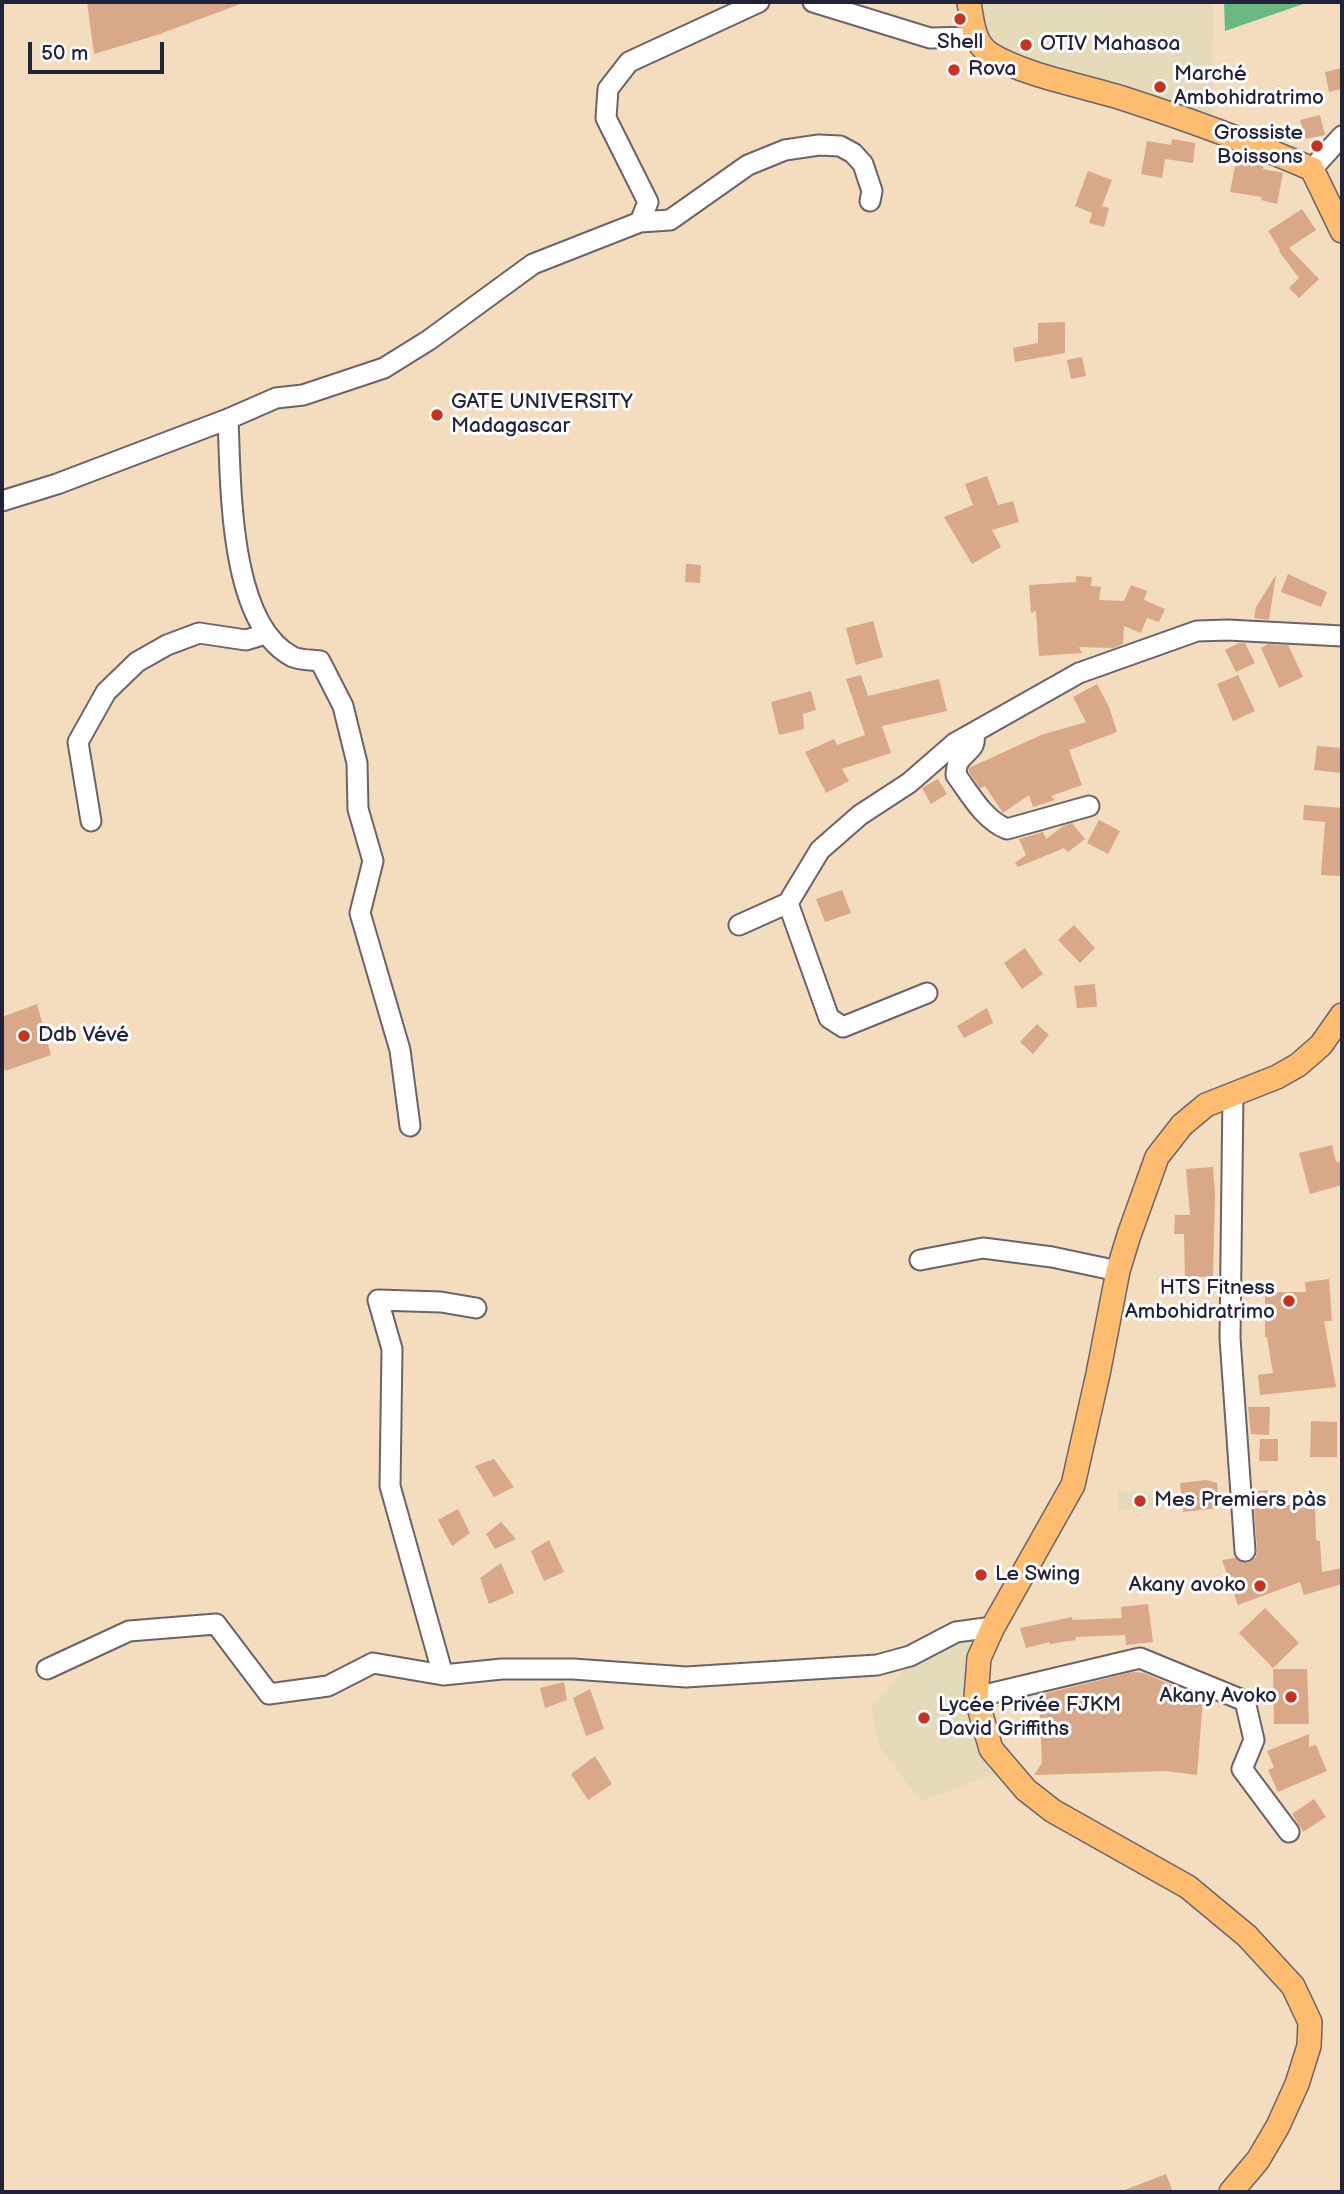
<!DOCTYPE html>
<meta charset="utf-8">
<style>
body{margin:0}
#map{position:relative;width:1344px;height:2194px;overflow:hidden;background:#f4dcbe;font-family:"Balsamiq Sans",sans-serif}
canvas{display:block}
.frame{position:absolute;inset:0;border:4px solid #22223b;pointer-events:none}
.scale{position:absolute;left:28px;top:42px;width:136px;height:32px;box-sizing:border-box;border:4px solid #22223b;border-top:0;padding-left:9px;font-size:21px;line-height:24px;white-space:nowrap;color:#22223b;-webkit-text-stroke:5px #fff;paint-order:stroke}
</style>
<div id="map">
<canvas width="1344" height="2194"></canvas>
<div class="frame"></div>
<div class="scale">50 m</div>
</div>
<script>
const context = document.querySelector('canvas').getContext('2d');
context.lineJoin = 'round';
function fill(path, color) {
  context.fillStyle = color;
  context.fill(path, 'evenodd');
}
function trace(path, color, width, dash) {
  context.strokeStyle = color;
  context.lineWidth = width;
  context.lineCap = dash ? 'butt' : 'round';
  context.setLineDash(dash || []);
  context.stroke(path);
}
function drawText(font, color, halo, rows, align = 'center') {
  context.font = font + ' "Balsamiq Sans",sans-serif';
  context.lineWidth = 6;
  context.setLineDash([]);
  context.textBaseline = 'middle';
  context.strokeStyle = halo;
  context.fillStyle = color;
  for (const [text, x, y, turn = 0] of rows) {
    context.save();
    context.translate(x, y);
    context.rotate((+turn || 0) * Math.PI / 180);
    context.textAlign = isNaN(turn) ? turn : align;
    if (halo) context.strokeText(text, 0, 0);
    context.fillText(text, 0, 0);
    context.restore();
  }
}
fill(new Path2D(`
 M981,2H1213L1212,119L1004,55L987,39L981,20Z
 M1118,1492H1162V1510H1118Z
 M972,1636L965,1680L977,1728L1001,1772L920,1801L879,1746L871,1707L903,1671Z`), '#e5dbba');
fill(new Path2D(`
 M1224,2H1309L1225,31Z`), '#6ab881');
fill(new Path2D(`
 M87,2H243V3L157,35L94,54Z
 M1342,68V89L1329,92L1325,72Z
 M1320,115L1325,135L1306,139L1300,120Z
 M1172,139L1195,143L1193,163L1165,159L1162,178L1141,174L1147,141L1171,145Z
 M1236,160L1264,165L1263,169L1283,173L1277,204L1261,200L1262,197L1230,192Z
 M1088,171L1112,180L1102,206L1109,208L1104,227L1089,223L1092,213L1075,206Z
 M1302,209L1316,230L1289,248L1319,279L1299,298L1289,288L1299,278L1279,251L1280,250L1268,231Z
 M1065,322V353L1015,362L1013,348L1038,343V323Z
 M1082,357L1086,376L1071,379L1067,360Z
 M987,476L998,505L1013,501L1019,522L992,530L1001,547L972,564L944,517L973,505L965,484Z
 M686,564L701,565L700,583L685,582Z
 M1288,574L1327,592L1321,607L1281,592Z
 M1276,575L1269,620L1254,618L1256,607Z
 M1076,576L1092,577L1091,586L1101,587L1099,600L1124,601L1131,585L1147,591L1144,600L1165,609L1159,622L1147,618L1141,633L1124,626L1123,644L1113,648L1079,647L1082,653L1039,656L1036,611L1031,613L1029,585L1076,582Z
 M873,621L883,657L856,665L846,628Z
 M1239,643H1245L1255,663L1236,672L1225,650Z
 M1268,644L1288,645L1303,677L1279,688L1261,648Z
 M861,675L868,696L939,679L947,711L882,726L891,753L842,769L849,781L826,793L805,752L834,739L837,745L865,735L846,679Z
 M1238,675L1255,711L1233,721L1217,684Z
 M1097,684L1109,707L1117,732L1069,750L1082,785L1051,796L1055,800L1033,807L1029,795L1003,813L985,786L980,788L969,772V768L1041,735L1086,722L1073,697Z
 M811,691L816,710L803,714L804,729L779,735L771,702Z
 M1317,746L1342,748V773L1314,770Z
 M938,779L947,794L931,804L922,788Z
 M1304,805L1342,808V876L1321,875L1325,822L1303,820Z
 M1099,820L1120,831L1108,854L1087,843Z
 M1072,823L1085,839L1068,852L1064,848L1018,867L1015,863L1026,855L1019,839L1043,832L1046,839L1063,826Z
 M842,890L851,913L825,922L816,899Z
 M1074,925L1095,948L1080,963L1058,940Z
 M1025,948L1043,974L1022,989L1004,963Z
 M1095,984L1097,1007L1077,1008L1074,986Z
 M37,1004L51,1055L5,1071L2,1060V1017Z
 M987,1008L993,1023L964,1038L957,1026Z
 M1037,1024L1049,1035L1033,1054L1020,1042Z
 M1332,1145L1336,1162L1342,1161V1185L1310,1194L1299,1153Z
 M1213,1167L1215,1195L1213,1277H1185L1184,1234H1174L1175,1215H1190L1186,1169Z
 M1329,1279L1332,1321H1324L1336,1387L1260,1395L1258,1375L1273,1373L1267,1337H1265V1292H1306L1305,1282Z
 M1248,1407H1270L1269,1435L1251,1434Z
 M1311,1421L1337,1422V1457H1310Z
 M1260,1439H1278V1461H1259Z
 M494,1459L514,1487L494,1497L475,1466Z
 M1206,1480L1217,1483L1219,1508L1183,1512L1180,1483Z
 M1267,1490L1269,1505H1315L1316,1540L1320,1541L1322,1572L1342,1568V1584L1304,1595L1300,1582L1238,1605L1222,1560L1235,1558L1247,1563L1256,1557L1257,1550L1253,1492Z
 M458,1509L470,1533L452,1546L438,1520Z
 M501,1522L516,1539L495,1549L486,1534Z
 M549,1540L564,1572L544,1581L531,1551Z
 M501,1563L514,1593L489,1604L480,1578Z
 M1148,1604L1153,1642L1126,1645L1125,1635L1075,1637L1076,1640L1050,1644L1049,1642L1026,1648L1020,1628L1072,1617V1620L1122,1618L1121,1607Z
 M1265,1608L1299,1643L1273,1668L1239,1633Z
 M1273,1669H1307L1309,1724H1274Z
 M1133,1672L1144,1673L1203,1699L1197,1775L1166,1771L1034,1775L1042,1763L1039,1695Z
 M564,1682L567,1700L545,1708L540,1688Z
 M590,1689L604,1729L586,1736L573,1698Z
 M1309,1734V1747L1316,1745L1327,1771L1278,1792L1268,1770L1274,1767L1267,1751Z
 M595,1756L612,1784L588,1800L571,1774Z
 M1314,1799L1326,1817L1303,1832L1292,1814Z
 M1166,2174L1173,2192H1123L1122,2191Z`), '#d8a889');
const minor = new Path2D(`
 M813,2L930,38L975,37
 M1312,169L1342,136
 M640,222L648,202L606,118L608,89L629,62L759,2
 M228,419C231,482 228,624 293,657C300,660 312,660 320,661L343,706L357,763L358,809L373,861L360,913L400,1050L410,1126
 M2,501L57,484L228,419L276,398L303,395L384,368L429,340L533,264L640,222L670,220L748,165L785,150L819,145L840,146L853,153L863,164L872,191L870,201
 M973,733C979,749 964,751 958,763C957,765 956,773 956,775C970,794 984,820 1007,829L1089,806
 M91,821L78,742L106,692L137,662L167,645L199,633L246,640L266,634
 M788,903L829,1018L843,1027L927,993
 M739,925L788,903L820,850L860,815L909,783L955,743L1079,673L1197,631L1228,630L1342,636
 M1233,1093L1230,1338L1245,1551
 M920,1260L983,1248L1052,1257L1118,1271
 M47,1669L129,1631L216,1624L269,1694L328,1686L373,1663L443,1675L502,1669H573L686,1677L877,1665L910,1656L956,1632L993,1627
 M443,1675L390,1486L392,1349L378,1300L441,1302L476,1308
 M976,1697L1140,1658L1245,1701L1254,1740L1242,1769L1289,1832`);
const major = new Path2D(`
 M969,2C972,20 973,43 990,54C1023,75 1084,86 1122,98C1187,119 1250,142 1312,169L1342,231
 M1231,2192L1258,2160L1278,2126L1297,2084L1309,2046L1310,2022L1293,1986L1247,1936L1188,1887L1053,1811L1026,1790L991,1749L976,1697L979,1658L993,1627L1073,1485L1098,1374L1118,1271L1129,1235L1157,1157L1182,1125L1206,1105L1277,1077L1298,1065L1321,1045L1342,1015`);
trace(minor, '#6c6369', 23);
trace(major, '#6c6369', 26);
trace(minor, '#fff', 19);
trace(major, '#fdbc6f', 23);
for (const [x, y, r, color] of [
 [960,19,7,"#c8321e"],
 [1026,45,7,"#c8321e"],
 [954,70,7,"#c8321e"],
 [1160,87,7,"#c8321e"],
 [1317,146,7,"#c8321e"],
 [437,415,7,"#c8321e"],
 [24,1036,7,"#c8321e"],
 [1289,1301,7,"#c8321e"],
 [1140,1501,7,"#c8321e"],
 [981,1575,7,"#c8321e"],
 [1260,1586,7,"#c8321e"],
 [1291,1697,7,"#c8321e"],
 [924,1718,7,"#c8321e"]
]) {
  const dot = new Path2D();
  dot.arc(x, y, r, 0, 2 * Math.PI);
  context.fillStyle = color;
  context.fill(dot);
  trace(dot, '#fff', 2.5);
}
drawText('21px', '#22223b', '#fff', [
 ["Shell",960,43,"center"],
 ["OTIV Mahasoa",1040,45],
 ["Rova",968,70],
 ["Marché",1174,75],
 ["Ambohidratrimo",1174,99],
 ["Grossiste",1303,134,"right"],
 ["Boissons",1303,158,"right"],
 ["GATE UNIVERSITY",451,403],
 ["Madagascar",451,427],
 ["Ddb Vévé",38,1036],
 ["HTS Fitness",1275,1289,"right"],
 ["Ambohidratrimo",1275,1313,"right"],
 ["Mes Premiers pàs",1154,1501],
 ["Le Swing",995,1575],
 ["Akany avoko",1246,1586,"right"],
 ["Akany Avoko",1277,1697,"right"],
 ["Lycée Privée FJKM",938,1706],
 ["David Griffiths",938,1730]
], 'left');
</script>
